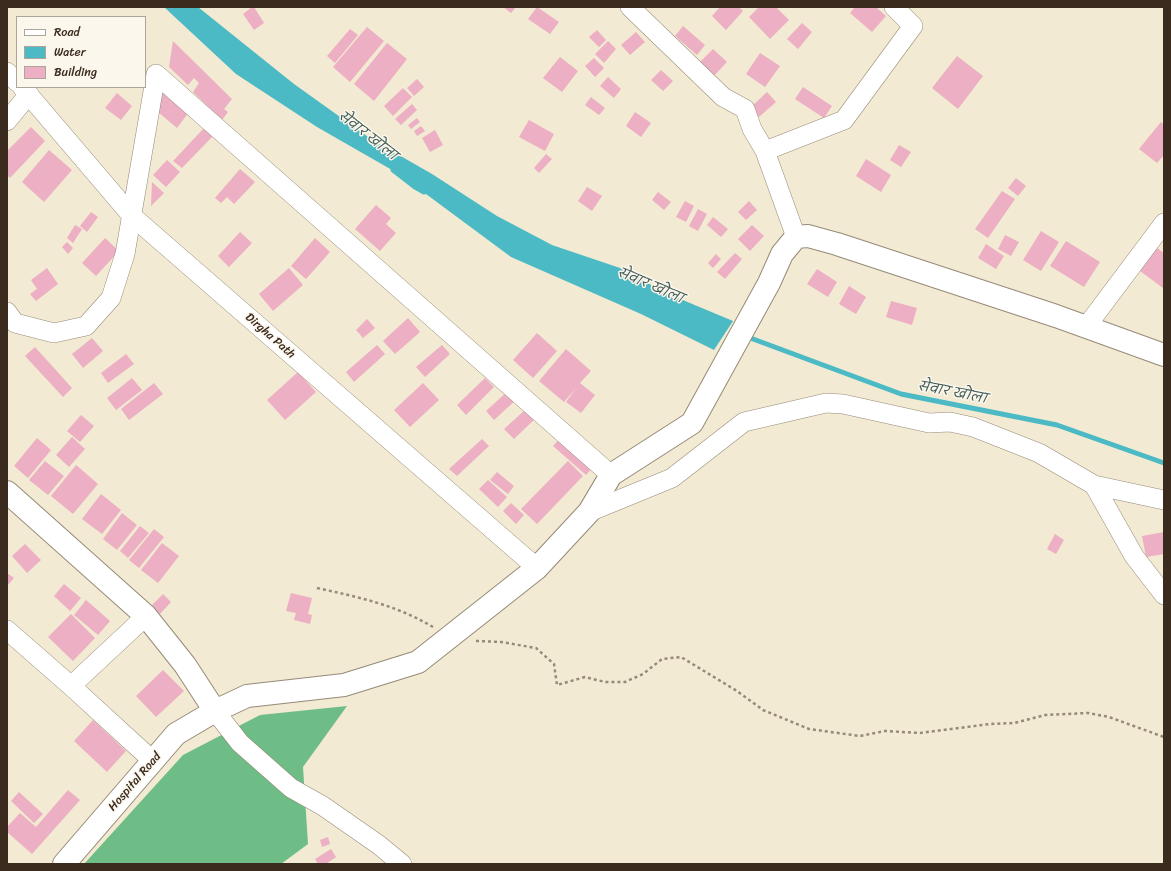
<!DOCTYPE html>
<meta charset="utf-8">
<style>
body{margin:0}
#map{position:relative;width:1171px;height:871px;overflow:hidden;background:#f2ead2;font-family:Sriracha,sans-serif}
canvas{display:block}
.frame{position:absolute;inset:0;border:8px solid #3b2a1e;pointer-events:none}
.legend{position:absolute;left:16px;top:16px;width:130px;height:72px;box-sizing:border-box;background:#fbf7ec;border:1px solid #aea59a;margin:0;padding:5px 7px;list-style:none;font-size:12px;color:#3b2a1e}
.legend li{display:flex;align-items:center;gap:8px;height:20px}
.legend b{width:20px;border:1px solid #aea59a}
</style>
<div id="map">
<canvas width="1171" height="871"></canvas>
<div class="frame"></div>
<ul class="legend">
<li><b style="height:5px;background:#fff"></b>Road</li>
<li><b style="height:11px;background:#4cbac4"></b>Water</li>
<li><b style="height:11px;background:#edafc3"></b>Building</li>
</ul>
</div>
<script>
const context = document.querySelector('canvas').getContext('2d');
context.lineJoin = 'round';
function fill(path, color) {
  context.fillStyle = color;
  context.fill(path, 'evenodd');
}
function trace(path, color, width, dash) {
  context.strokeStyle = color;
  context.lineWidth = width;
  context.lineCap = dash ? 'butt' : 'round';
  context.setLineDash(dash || []);
  context.stroke(path);
}
function drawText(font, color, halo, rows, align = 'center') {
  context.font = font + ' Sriracha,"Playpen Sans Deva",sans-serif';
  context.lineWidth = 3;
  context.setLineDash([]);
  context.textBaseline = 'middle';
  context.strokeStyle = halo;
  context.fillStyle = color;
  for (const [text, x, y, turn = 0] of rows) {
    context.save();
    context.translate(x, y);
    context.rotate((+turn || 0) * Math.PI / 180);
    context.textAlign = isNaN(turn) ? turn : align;
    if (halo) context.strokeText(text, 0, 0);
    context.fillText(text, 0, 0);
    context.restore();
  }
}
fill(new Path2D(`
 M347,706L303,767L308,844L281,864H84L183,755L260,715Z`), '#6ebd86');
fill(new Path2D(`
 M164,7H198L294,84L371,139L432,174L497,216L552,245L620,268L666,293L733,321L714,350L641,314L511,257L399,174L317,127L236,74Z`), '#4cbac4');
trace(new Path2D(`
 M393,170L415,187L424,192
 M745,336L901,394L1057,425L1164,463`), '#4cbac4', 5);
fill(new Path2D(`
 M252,7H254L264,23L254,30L243,14Z
 M503,7H516L511,13Z
 M537,7L559,22L550,34L528,19Z
 M720,7H739L743,11L726,30L712,16Z
 M759,7H776L789,20L770,39L749,17Z
 M855,7H876L886,16L872,32L850,13Z
 M802,23L812,32L798,49L787,39Z
 M683,26L705,45L697,55L675,36Z
 M367,27L384,41L350,82L333,67Z
 M350,29L358,35L335,63L327,56Z
 M597,30L606,40L599,47L589,37Z
 M636,32L645,42L630,55L621,45Z
 M173,41L232,99L224,109L228,112L222,120L193,92L199,83L194,78L188,85L169,67Z
 M608,41L616,49L604,63L595,54Z
 M387,43L407,59L374,101L354,84Z
 M713,49L727,62L711,79L697,65Z
 M760,53L780,66L765,87L746,74Z
 M957,56L983,76L958,109L932,88Z
 M560,57L578,71L562,92L543,78Z
 M594,58L604,68L595,77L585,66Z
 M661,70L673,81L663,91L651,80Z
 M608,77L621,89L614,98L600,86Z
 M417,79L424,87L414,96L407,88Z
 M803,87L832,106L824,118L795,99Z
 M403,88L412,97L393,116L384,106Z
 M164,92L189,112L177,128L152,107Z
 M767,92L776,102L759,117L750,108Z
 M117,93L132,106L121,120L105,108Z
 M591,97L605,108L599,115L585,105Z
 M412,104L417,110L401,125L395,119Z
 M635,112L651,123L641,137L626,126Z
 M417,118L420,122L411,129L408,125Z
 M529,120L554,134L545,151L519,137Z
 M1161,122L1164,125V155L1157,163L1139,149Z
 M421,126L425,131L417,136L414,131Z
 M31,127L45,141L10,178L7,175V151Z
 M204,128L213,136L182,168L173,161Z
 M435,130L443,145L430,152L422,138Z
 M899,145L911,152L901,167L890,160Z
 M49,150L72,170L44,202L22,182Z
 M546,154L552,159L539,173L534,168Z
 M866,159L891,175L881,192L856,176Z
 M167,160L180,172L166,187L153,175Z
 M240,169L255,182L234,204L227,197L221,203L215,198Z
 M1016,178L1026,186L1018,196L1008,188Z
 M152,182L164,193L151,206Z
 M587,187L602,196L592,211L578,201Z
 M1002,191L1015,199L988,238L975,229Z
 M658,192L671,202L664,210L652,200Z
 M685,201L694,206L686,222L676,217Z
 M749,201L757,210L746,220L738,212Z
 M376,205L391,218L386,224L396,233L380,251L355,229Z
 M698,209L707,214L698,231L689,226Z
 M91,212L98,217L87,232L80,226Z
 M713,217L728,229L721,237L707,225Z
 M75,225L82,229L73,243L67,238Z
 M752,225L764,236L750,251L738,239Z
 M1041,231L1059,242L1041,271L1023,260Z
 M240,232L252,243L229,267L218,256Z
 M1005,235L1019,242L1011,256L998,249Z
 M105,238L119,251L96,276L82,263Z
 M315,238L330,252L306,279L291,266Z
 M1066,241L1100,262L1084,287L1050,266Z
 M67,242L73,248L68,254L62,247Z
 M986,244L1004,256L996,269L978,258Z
 M1153,245L1164,253V286L1163,288L1136,268Z
 M735,253L742,259L725,279L717,272Z
 M716,254L721,259L713,268L708,263Z
 M47,268L58,284L36,301L30,294L37,289L31,280Z
 M289,268L303,285L273,311L259,294Z
 M817,269L837,282L828,297L807,284Z
 M849,286L866,297L856,314L839,304Z
 M891,301L917,308L912,325L886,317Z
 M408,318L420,332L395,354L383,341Z
 M367,319L375,328L363,338L356,330Z
 M537,333L557,351L533,378L513,360Z
 M92,338L103,351L83,368L72,354Z
 M377,345L385,354L354,382L346,372Z
 M442,345L450,354L425,377L416,367Z
 M35,347L72,388L63,397L25,356Z
 M566,349L591,371L580,383L595,395L581,413L566,402L576,388L564,402L539,381Z
 M126,354L134,364L108,383L101,373Z
 M298,372L316,392L285,420L267,400Z
 M132,378L142,390L116,410L107,398Z
 M485,378L494,387L466,415L457,405Z
 M154,383L163,394L129,420L121,409Z
 M423,383L439,400L410,427L394,410Z
 M510,389L518,398L494,420L486,411Z
 M526,409L537,417L514,439L504,429Z
 M81,415L94,426L80,442L67,431Z
 M72,437L85,449L69,467L56,455Z
 M561,437L595,465L586,475L553,446Z
 M37,438L51,450L28,478L14,466Z
 M482,439L489,446L457,476L449,469Z
 M45,461L64,476L48,495L29,480Z
 M568,461L583,476L537,524L521,509Z
 M76,465L98,484L73,514L51,496Z
 M497,472L514,486L508,494L490,480Z
 M488,480L507,497L498,507L479,489Z
 M101,494L121,510L102,534L82,519Z
 M511,503L524,515L516,524L503,511Z
 M122,513L137,525L117,550L103,539Z
 M140,526L149,533L128,558L120,551Z
 M154,529L164,537L139,568L129,560Z
 M1164,532V554L1146,557L1142,536Z
 M1055,534L1064,540L1056,554L1047,549Z
 M162,543L179,556L158,583L141,570Z
 M25,544L41,560L27,573L12,556Z
 M7,573L14,578L7,586Z
 M64,584L81,598L70,611L54,596Z
 M291,593L312,598L308,614L312,615L310,624L294,620L296,613L286,611Z
 M163,594L171,602L160,614L152,605Z
 M86,600L110,621L98,635L74,615Z
 M71,614L95,638L73,661L48,637Z
 M163,670L184,691L156,717L136,696Z
 M93,720L126,751L107,772L74,741Z
 M68,790L80,800L32,854L7,832V827L20,813L36,827Z
 M19,792L43,814L34,823L11,801Z
 M328,837L330,844L322,847L320,840Z
 M331,849L336,857L326,864H318L315,859Z`), '#edafc3');
const minor = new Path2D(`
 M630,7L723,97L745,109L752,129L765,151L796,237
 M7,72L17,82
 M22,87L132,216L537,568
 M7,121L29,94
 M765,151L844,120L913,26L894,7
 M7,312L15,323L54,333L86,326L111,298L125,254L156,74L611,475
 M1086,327L1164,223
 M1094,485L1164,500
 M589,512L672,478L744,422L826,403L843,404L929,423L950,422L973,427L1039,453L1094,485L1134,556L1164,595
 M7,630L71,686L153,761
 M71,686L146,616
 M215,711L240,743L291,788L323,806L379,845L402,864`);
const tertiary = new Path2D(`
 M7,492L146,616L185,665L215,711
 M64,864L176,734L215,711L247,696L344,685L418,662L537,568L589,512L611,475L692,423L769,283L782,254L796,237L808,236L837,244L1056,316L1164,355`);
trace(minor, '#968a78', 20);
trace(tertiary, '#968a78', 24);
trace(new Path2D(`
 M317,588C358,597 396,605 433,627
 M476,641L501,642L536,648L554,664L557,685L585,677L605,682H625L643,674L662,659L681,657L737,691L763,710L809,729L860,736L885,731L920,733L990,724L1014,723L1045,715L1088,713L1109,717L1164,737`), '#968a78', 2.5, [3, 3]);
trace(minor, '#fff', 19);
trace(tertiary, '#fff', 22);
drawText('12px', '#3b2a1e', '#fbf7ec', [
 ["Dirgha Path",270,336,41],
 ["Hospital Road",135,782,-49]
]);
drawText('italic 13px', '#415c58', '#fbf7ec', [
 ["सेवार खोला",367,136,38],
 ["सेवार खोला",650,286,23],
 ["सेवार खोला",952,393,11]
]);
</script>
